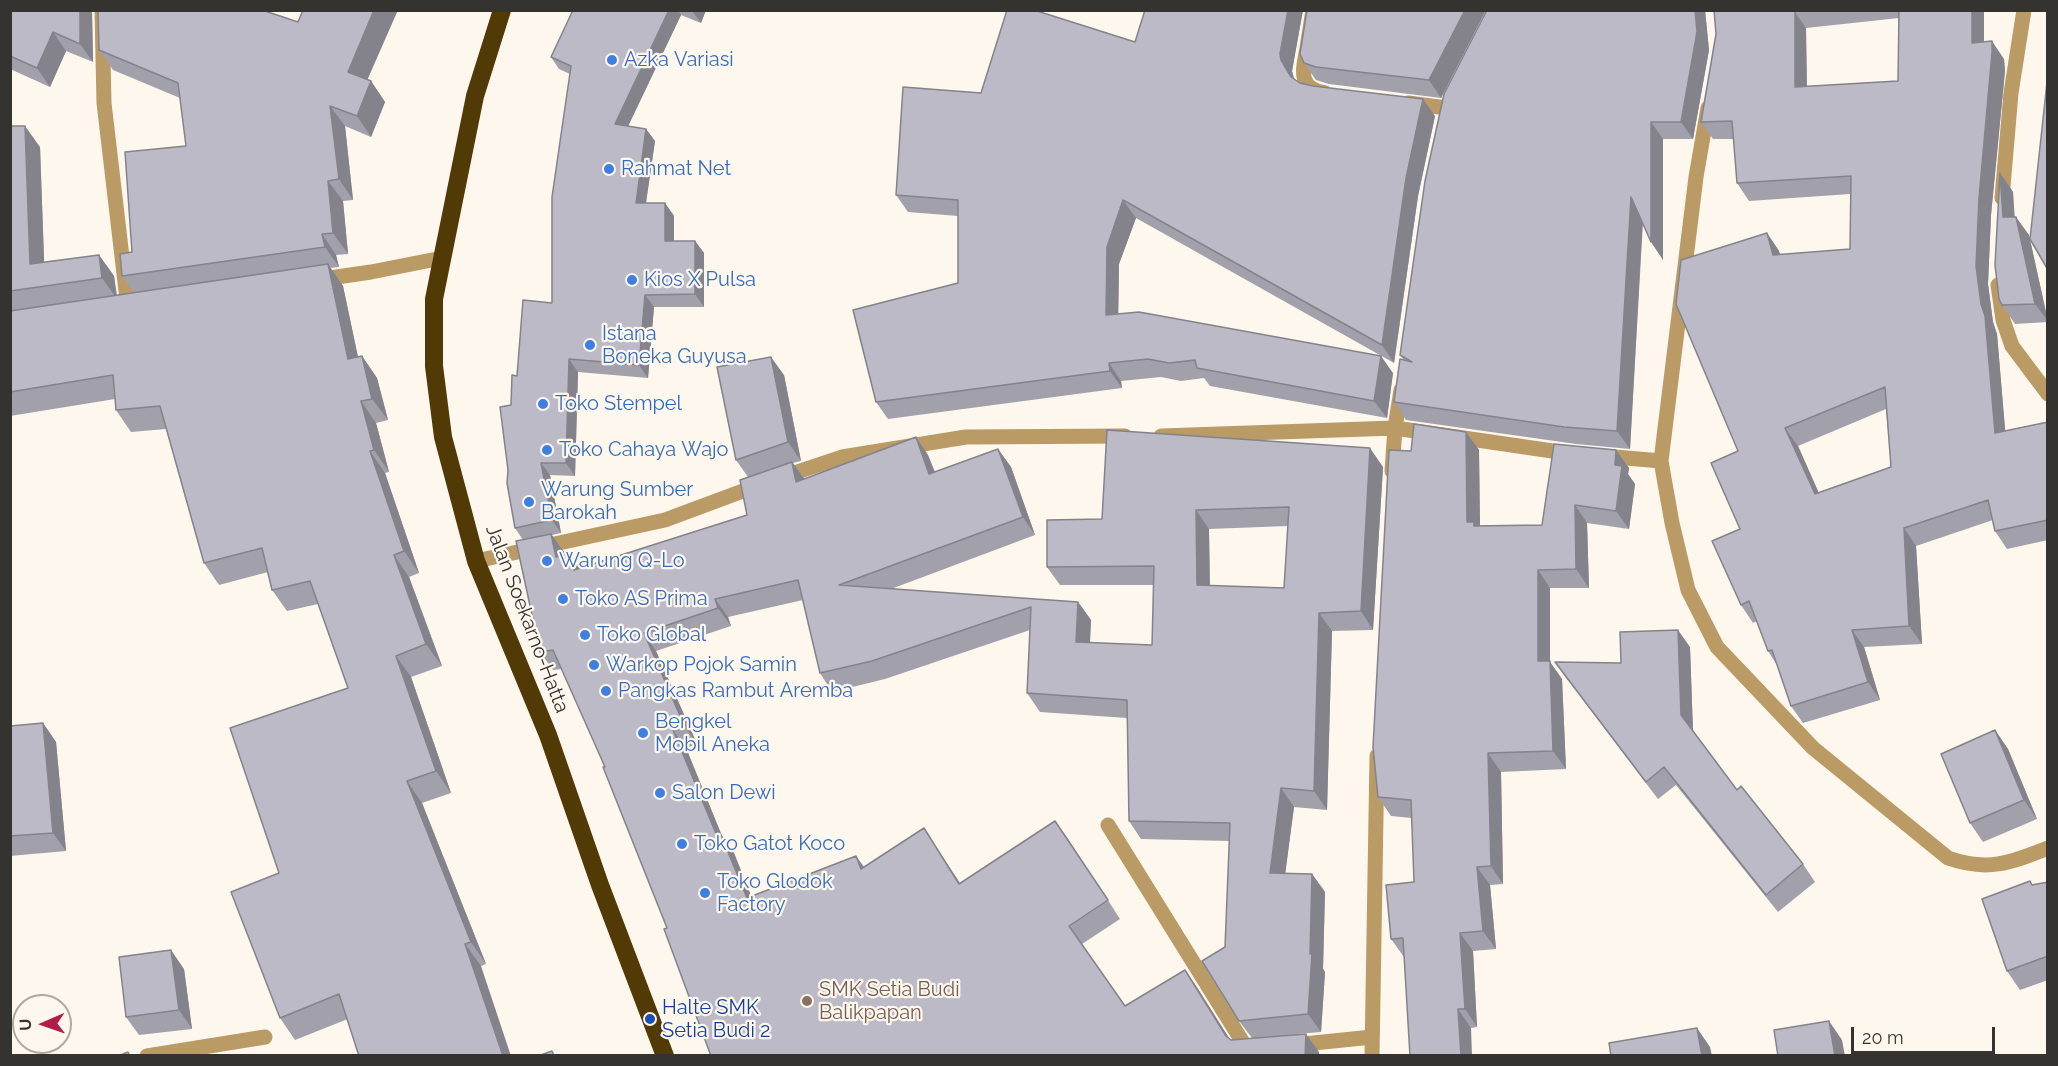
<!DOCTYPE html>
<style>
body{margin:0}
#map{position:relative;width:2058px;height:1066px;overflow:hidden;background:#fef7ed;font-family:Raleway,sans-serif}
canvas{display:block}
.frame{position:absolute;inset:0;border:12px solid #35332f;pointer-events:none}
.north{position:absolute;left:12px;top:994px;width:60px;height:60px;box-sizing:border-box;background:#fef7ed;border:2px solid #aea9a1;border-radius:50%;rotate:268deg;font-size:16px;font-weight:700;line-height:24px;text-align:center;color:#35332f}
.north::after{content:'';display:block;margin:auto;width:21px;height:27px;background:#b11e45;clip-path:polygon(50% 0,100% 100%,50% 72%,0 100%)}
.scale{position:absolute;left:1851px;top:1027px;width:144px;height:27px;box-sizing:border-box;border:3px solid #35332f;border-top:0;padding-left:8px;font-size:18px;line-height:21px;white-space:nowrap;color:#35332f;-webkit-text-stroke:4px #fef7ed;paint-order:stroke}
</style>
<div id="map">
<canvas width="2058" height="1066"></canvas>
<div class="frame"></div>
<div class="north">U</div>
<div class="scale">20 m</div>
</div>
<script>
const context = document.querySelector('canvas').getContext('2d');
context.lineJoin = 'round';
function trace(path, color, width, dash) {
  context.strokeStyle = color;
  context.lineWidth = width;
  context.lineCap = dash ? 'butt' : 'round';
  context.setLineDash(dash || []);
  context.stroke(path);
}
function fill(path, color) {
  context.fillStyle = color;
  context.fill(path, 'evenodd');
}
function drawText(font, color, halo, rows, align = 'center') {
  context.font = font + ' Raleway,sans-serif';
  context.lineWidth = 4.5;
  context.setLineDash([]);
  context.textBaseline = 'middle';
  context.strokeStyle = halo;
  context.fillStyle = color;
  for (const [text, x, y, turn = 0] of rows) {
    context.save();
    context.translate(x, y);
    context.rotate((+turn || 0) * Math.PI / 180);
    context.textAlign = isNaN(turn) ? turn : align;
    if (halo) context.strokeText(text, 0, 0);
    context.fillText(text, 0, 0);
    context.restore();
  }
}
trace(new Path2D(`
 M102,10L104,103L128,308
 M1313,10C1311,23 1309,36 1307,48C1303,70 1297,88 1325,93
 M1408,103L1447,108
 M1708,108L1696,177L1661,461L1672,523L1688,590L1717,647L1813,748L1948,858C1988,872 2010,863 2048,848
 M2002,198L2011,93L2024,10
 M316,280L371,272L442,258
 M1998,285L2003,320L2012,346L2048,394
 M1161,436L1395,428L1573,454
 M1603,456L1661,461
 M1392,471L1395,428L1401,390
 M782,477L842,457L966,437L1125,436
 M476,561L665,520L759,485
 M1108,825L1247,1049L1256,1048
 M1294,1045L1372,1037
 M147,1056L265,1037
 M1372,1056L1377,756`), '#ba9a65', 15);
trace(new Path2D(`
 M502,10L475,96L434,299V366L443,437L476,561L548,735L600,885L665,1056`), '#523a07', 18);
fill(new Path2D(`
 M10,10H92L93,62L66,51L50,87L10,69Z
 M573,10H706L701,23L681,15L628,126L646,129L655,141L646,203H665L674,216V241H695L704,253V307H654L648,378L578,372L575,476L550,475L561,533L552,535L564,552L565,555L570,554L580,568L747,515L748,477L736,460L784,375L801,461L793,463L805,479L916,437L928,455L935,472L998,449L1011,467L1035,535L891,589L1078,602L1091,620L1090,643L1152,645L1154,585H1060L1047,567L1102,519L1383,467L1373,630L1332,631L1327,810L1294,807L1285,873L1312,874L1325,892L1323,969L1325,972L1321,1032L1297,1034L1319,1052V1056H711L667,928L605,767L562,669L553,670L540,652L523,540L515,528L511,405L517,376L552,303L570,74L559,69L551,57ZM1288,526L1284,588L1210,586L1209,529ZM803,600L820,673L832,692L885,679L1030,630L1027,693L1040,712L1127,718L1129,821L1141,839L1230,841L1225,947L1239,1021L1252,1038L1231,1040L1229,1038L1198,989L1185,970L1125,1006L1082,944L1120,919L1055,821L960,883L936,847L864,867L856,856L751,896L734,853L722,836L686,748L697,744L656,651L731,626L728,617Z
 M1145,10H1303L1292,71L1295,80L1300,83L1435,116L1418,196L1394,363L1136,218L1119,264L1118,314L1393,373L1387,418L1210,386L1204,378L1181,381L1161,377L1121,381L1122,388L888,419L876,402L958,283V216L908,212L896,195L981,93L1135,42Z
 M1486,10L1441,98L1329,84L1316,80L1304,63Z
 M1487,10H1705L1709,50L1693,139H1663V260L1643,223L1630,449L1576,444L1406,420L1394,402L1404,360L1400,355Z
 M1714,10H1984V42L2004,59L2005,71L1991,215L1988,284L1993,322L1997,334L2005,431L2048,422V540L2007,549L1995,531L1993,520L1916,546L1922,644L1864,647L1880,700L1803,723L1791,706L1777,665L1768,651L1757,621L1753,623L1741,605L1740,529L1738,451L1767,233L1779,251L1780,255L1850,249V194L1749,201L1737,183L1734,139H1713L1701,122L1716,34ZM1899,18L1898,81L1807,87L1806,28ZM1886,409L1891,467L1819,493L1798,446Z
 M99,50L367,80L371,81L385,102L371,137L345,126L353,200L343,201L348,254L336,255L339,267L330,268L343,286L358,357L362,356L377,378L388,420L376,423L389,472L385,473L419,573L409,577L442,666L411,677L451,793L422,803L486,964L295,1040L280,1018L279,873L348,688L318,604L287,611L272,590L268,572L219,585L204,563L166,429L131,432L116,410L115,399L10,416V126L40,147L44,262L99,255L114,276L117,295L134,293L122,276L132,252L186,146L180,98L113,70Z
 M2000,173L2013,192L2014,217L2029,235L2048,322L2015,324L2002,305Z
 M1466,432L1479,450L1480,526L1542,525L1616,450L1629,468L1628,474L1635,484L1629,529L1587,523L1589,588H1550V662L1562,679L1566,769L1501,772L1503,884L1490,885L1496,949L1473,951L1477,1027L1471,1028L1404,957L1391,939L1414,882L1412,818L1391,816L1378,797L1411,451Z
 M1690,647L1693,731L1737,790L1803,864L1815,882L1778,912L1676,785L1658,799L1567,679L1555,662L1621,663Z
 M43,723L56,742L66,851L10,856V726Z
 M1995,730L2008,749L2037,819L1983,842L1970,823Z
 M2048,882V980L2020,990L2007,971L2033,885Z
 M184,969L192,1029L139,1035L126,1017Z`), '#a2a0aa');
fill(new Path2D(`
 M80,10H92L93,62L80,44Z
 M374,10H398L362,92L348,72Z
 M669,10H678L681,15L623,137L615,124Z
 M692,10H706L701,23L692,11Z
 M1288,10H1303L1292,71L1293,77L1303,95L1291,77L1281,60L1280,54Z
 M1465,10H1486L1441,98L1429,80Z
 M1695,10H1705L1709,50L1693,139L1681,122Z
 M1972,10H1984V60L1972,43Z
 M1794,11L1806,28L1807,105L1795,87Z
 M53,32L66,51L50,87L37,68Z
 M1992,41L2004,59L2005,71L1991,215L1988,284L1993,322L1997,334L2007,451L1995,433L1981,304L1976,266L1979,198Z
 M371,81L385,102L371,137L357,116Z
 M1423,99L1435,116L1418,196L1394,363L1382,345L1406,178Z
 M330,106L345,126L353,200L339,179Z
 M1651,122L1663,139V260L1651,242Z
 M25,126L40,147L45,285L30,264Z
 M646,129L655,141L644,216L636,203Z
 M2000,173L2013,192L2016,235L2003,217Z
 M328,181L343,201L348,254L333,233Z
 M1631,197L1643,214L1630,449L1617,431Z
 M1123,200L1136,218L1119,264L1118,333L1106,315L1107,247Z
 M665,203L674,216V253L665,241Z
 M2016,217L2029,235L2048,321L2035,304Z
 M1767,233L1779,251L1785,273L1773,255Z
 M322,234L336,255L339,267L325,247Z
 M695,241L704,253V307L695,294Z
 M99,255L114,276L117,299L102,278Z
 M328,264L343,286L363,381L348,359Z
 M645,295L654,307L648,378L639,365Z
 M362,356L377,378L388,420L372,399Z
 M1381,356L1393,373L1387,418L1374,401Z
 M771,357L784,375L801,461L788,442Z
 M569,359L578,372L575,476L566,463Z
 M1109,363L1121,381L1122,388L1110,371Z
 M361,401L376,423L389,472L374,450Z
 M1785,428L1798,446L1827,512L1815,494Z
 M1466,432L1479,450L1480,530L1467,522Z
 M916,437L928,455L942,492L929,474Z
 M1370,448L1383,467L1373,630L1361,611Z
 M998,449L1011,467L1035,535L1023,517Z
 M1616,450L1629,468L1628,474L1635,484L1629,529L1616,511L1615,465Z
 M370,451L385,473L419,573L404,551Z
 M792,462L805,480L796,482Z
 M541,463L550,475L561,533L552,520Z
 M1575,505L1587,523L1589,588L1576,569Z
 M1196,510L1209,529L1210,603L1197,585Z
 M1904,528L1916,546L1922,644L1909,626Z
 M551,534L564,552L568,576L556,557Z
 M570,554L583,572L574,570Z
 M394,555L409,577L442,666L426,644Z
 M1538,570L1550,588V662L1562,679L1566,769L1553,751L1538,661Z
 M715,599L728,617L731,626L718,608Z
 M1078,602L1091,620L1089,660L1076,642Z
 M1319,613L1332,631L1327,810L1314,791Z
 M1678,630L1690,647L1693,732L1681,715Z
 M1852,630L1864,647L1880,700L1868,682Z
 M644,633L656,651L697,744L684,725Z
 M396,656L411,677L451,793L436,771Z
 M43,723L56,742L66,851L53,833Z
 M673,730L686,748L722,836L734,853L759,916L747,898L717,836Z
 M1995,730L2008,749L2037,819L2024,800Z
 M1488,753L1501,772L1503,884L1491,866Z
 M407,781L422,803L486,964L471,942Z
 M1281,788L1294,807L1283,891L1270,873Z
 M1055,821L1068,839L1120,919L1108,900Z
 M924,828L936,847L972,902L959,884Z
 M856,856L869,875L861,869Z
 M1477,867L1490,885L1496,949L1483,931Z
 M1312,874L1325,892L1323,969L1325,972L1321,1032L1308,1014Z
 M1460,933L1473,951L1477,1027L1465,1009Z
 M465,944L481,966L511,1056H503Z
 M171,950L184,969L192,1029L179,1010Z
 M1185,970L1198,989L1239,1054L1226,1036Z
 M1458,1009L1471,1028L1472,1056H1461Z
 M1829,1021L1842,1040L1845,1056H1835Z
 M1697,1028L1710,1047L1712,1056H1702Z
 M1306,1034L1319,1052V1056H1305Z`), '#84828b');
const building = new Path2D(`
 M10,10H80V44L53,32L37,68L10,56Z
 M98,10H262L298,22L303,10H374L348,72L371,81L357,116L330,106L339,179L328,181L333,233L322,234L325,247L122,276L120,254L132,252L125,152L186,146L178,83L99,50Z
 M573,10H669L615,124L646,129L636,203H665V241H695V294L645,295L639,365L569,359L566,463H541L552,520L515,528L507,483L508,470L500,407L511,405L512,375L517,376L523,300L552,303V197L571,66L551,57Z
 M1007,10H1034L1135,42L1145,10H1288L1280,54L1281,60L1291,77L1300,83L1313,86L1423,99L1406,178L1382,345L1123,200L1107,247L1106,315L1139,312L1381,356L1374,401L1197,368L1195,360L1169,363L1148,359L1109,363L1110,371L876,402L853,310L958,283V200L896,195L903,87L981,93Z
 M1307,10H1465L1429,80L1316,67L1304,63L1300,54Z
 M1487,10H1695L1697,32L1681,122H1651V242L1631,197L1617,431L1564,427L1394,402L1400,359L1412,362L1400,355L1425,181L1444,94Z
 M1714,10H1795V87L1898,81L1899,10H1972V43L1992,41V53L1979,198L1976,266L1981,304L1985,316L1995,433L2048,422V520L1995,531L1988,500L1904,528L1909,626L1852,630L1868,682L1791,706L1772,650L1768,651L1749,601L1741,605L1712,541L1740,529L1711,463L1738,451L1676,304L1681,260L1767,233L1773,255L1850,249L1851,176L1737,183L1732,121L1701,122L1716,34ZM1885,387L1891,467L1815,494L1785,428Z
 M2048,73V270L2030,239Z
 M10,126H25L30,264L99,255L102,278L10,291Z
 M2000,173L2003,217H2016L2035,304L2002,305L1999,299L1995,265Z
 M328,264L348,359L362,356L372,399L361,401L374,450L370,451L404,551L394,555L426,644L396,656L436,771L407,781L471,942L465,944L503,1056H359L339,994L280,1018L231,892L279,873L230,728L348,688L310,581L272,590L262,548L204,563L160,406L116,410L113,375L10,392V311Z
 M771,357L788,442L736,460L717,367Z
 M1414,424L1466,432L1467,522H1474V526L1542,525L1554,444L1616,450L1615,465L1622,466L1616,511L1575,505L1576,569L1538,570V661H1550L1553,751L1488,753L1491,866L1477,867L1483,931L1460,933L1465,1009H1458L1461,1056H1410L1403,938L1391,939L1386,885L1414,882L1411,800L1378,797L1373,747L1389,450L1411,451Z
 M1107,430L1370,448L1361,611L1319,613L1314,791L1281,788L1270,873L1312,874L1310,954H1312L1308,1014L1239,1021L1202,961L1225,947L1230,823L1129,821L1127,700L1027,693L1031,607L872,661L820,673L798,580L715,599L718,608L644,633L684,725L673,730L717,836L721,835L747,898L856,856L861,869L924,828L959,884L1055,821L1108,900L1069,926L1125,1006L1185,970L1226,1036L1231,1040L1306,1034L1305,1056H711L664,929L667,928L603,767H605L553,650L540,652L516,541L551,534L556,557L570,554L574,570L747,515L740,480L792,462L796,482L916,437L929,474L998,449L1023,517L839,585L1078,602L1076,642L1152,645L1154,566L1047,567V520L1102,519ZM1289,507L1284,588L1197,585L1196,510Z
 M1678,630L1681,715L1737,790L1741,786L1803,864L1766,895L1664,767L1646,782L1555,662L1621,663L1620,632Z
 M43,723L53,833L10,836V726Z
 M1995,730L2024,800L1970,823L1941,754Z
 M2030,881L2032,885L2048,882V956L2007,971L1982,899Z
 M171,950L179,1010L126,1017L119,957Z
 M1829,1021L1835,1056H1778L1774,1030Z
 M1697,1028L1702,1056H1611L1609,1043Z
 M552,1051L554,1056H538Z
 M128,1052L130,1056H118Z`);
fill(building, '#bcbac6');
trace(building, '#84828b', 1.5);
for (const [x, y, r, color] of [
 [612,60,6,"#3f7fe0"],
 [609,169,6,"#3f7fe0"],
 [632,280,6,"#3f7fe0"],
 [590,345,6,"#3f7fe0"],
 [543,404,6,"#3f7fe0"],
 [547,450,6,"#3f7fe0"],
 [529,502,6,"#3f7fe0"],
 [547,561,6,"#3f7fe0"],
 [563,599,6,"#3f7fe0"],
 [585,635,6,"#3f7fe0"],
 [594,665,6,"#3f7fe0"],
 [606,691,6,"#3f7fe0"],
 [643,733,6,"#3f7fe0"],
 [660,793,6,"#3f7fe0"],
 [682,844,6,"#3f7fe0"],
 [705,893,6,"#3f7fe0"],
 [807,1001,6,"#8d6e63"],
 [650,1019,6,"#1a4fb4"]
]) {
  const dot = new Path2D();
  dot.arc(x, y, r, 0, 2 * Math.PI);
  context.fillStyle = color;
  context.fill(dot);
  trace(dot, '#fef7ed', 2);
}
drawText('20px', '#366cbe', '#fef7ed', [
 ["Azka Variasi",624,60],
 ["Rahmat Net",621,169],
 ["Kios X Pulsa",644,280],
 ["Istana",602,334],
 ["Boneka Guyusa",602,357],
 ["Toko Stempel",555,404],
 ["Toko Cahaya Wajo",559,450],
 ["Warung Sumber",541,490],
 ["Barokah",541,513],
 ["Warung Q-Lo",559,561],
 ["Toko AS Prima",575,599],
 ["Toko Global",597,635],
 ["Warkop Pojok Samin",606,665],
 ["Pangkas Rambut Aremba",618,691],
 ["Bengkel",655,722],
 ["Mobil Aneka",655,745],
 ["Salon Dewi",672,793],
 ["Toko Gatot Koco",694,844],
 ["Toko Glodok",717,882],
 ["Factory",717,905]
], 'left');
drawText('20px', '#35332f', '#fef7ed', [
 ["Jalan Soekarno-Hatta",527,619,69]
]);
drawText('20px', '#785e54', '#fef7ed', [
 ["SMK Setia Budi",819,990],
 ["Balikpapan",819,1013]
], 'left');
drawText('20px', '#164399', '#fef7ed', [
 ["Halte SMK",662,1008],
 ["Setia Budi 2",662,1031]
], 'left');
</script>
